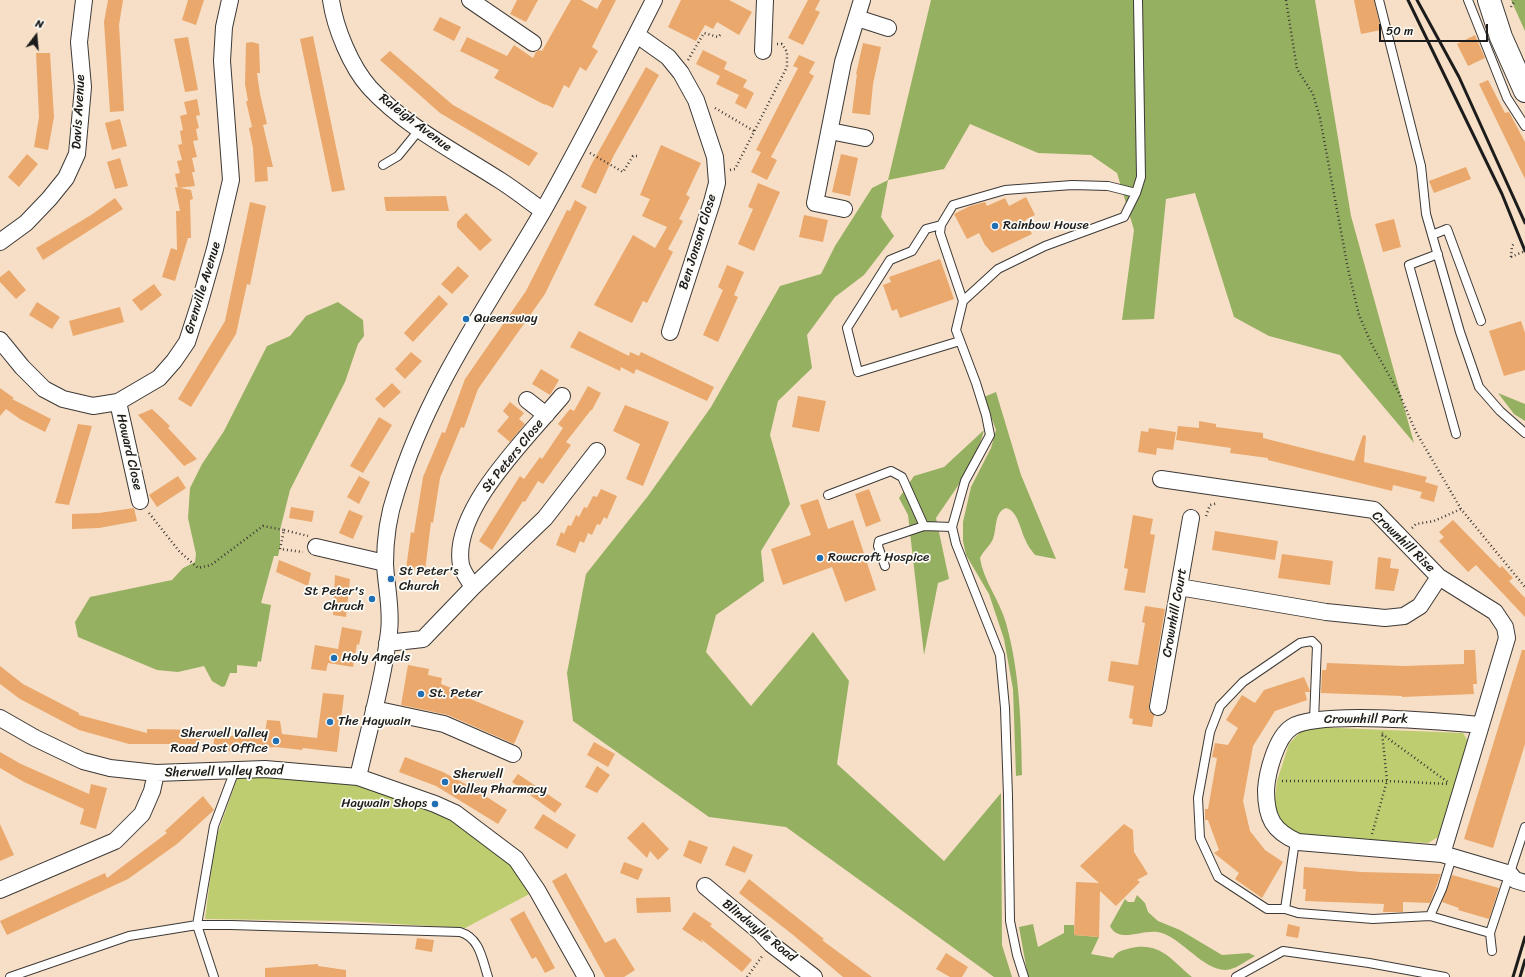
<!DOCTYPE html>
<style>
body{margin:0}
#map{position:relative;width:1525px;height:977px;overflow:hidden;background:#f6dfc6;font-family:Sriracha,sans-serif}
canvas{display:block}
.north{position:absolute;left:16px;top:16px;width:40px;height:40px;-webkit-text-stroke:3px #fdfcf7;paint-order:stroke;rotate:16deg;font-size:11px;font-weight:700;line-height:16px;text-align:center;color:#1c1c1c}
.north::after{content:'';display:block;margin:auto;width:14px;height:18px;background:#1c1c1c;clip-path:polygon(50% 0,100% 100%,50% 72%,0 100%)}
.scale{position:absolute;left:1379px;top:24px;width:109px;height:18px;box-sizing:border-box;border:2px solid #1c1c1c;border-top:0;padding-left:5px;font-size:12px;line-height:14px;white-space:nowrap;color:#1c1c1c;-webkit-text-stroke:3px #fdfcf7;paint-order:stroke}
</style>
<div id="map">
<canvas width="1525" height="977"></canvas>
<div class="north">N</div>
<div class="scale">50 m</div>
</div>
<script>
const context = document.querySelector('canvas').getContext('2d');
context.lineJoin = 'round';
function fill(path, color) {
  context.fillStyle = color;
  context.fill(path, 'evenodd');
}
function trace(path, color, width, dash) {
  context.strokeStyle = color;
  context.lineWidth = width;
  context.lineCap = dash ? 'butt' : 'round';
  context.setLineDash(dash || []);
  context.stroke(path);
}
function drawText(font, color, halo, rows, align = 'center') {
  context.font = font + ' Sriracha,sans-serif';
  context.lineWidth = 3.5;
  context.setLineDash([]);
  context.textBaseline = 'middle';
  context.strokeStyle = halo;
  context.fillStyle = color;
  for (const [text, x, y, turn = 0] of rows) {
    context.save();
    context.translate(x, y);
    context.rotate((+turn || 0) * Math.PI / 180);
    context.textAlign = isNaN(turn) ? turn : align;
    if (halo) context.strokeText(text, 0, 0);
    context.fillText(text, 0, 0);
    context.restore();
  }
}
fill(new Path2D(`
 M1312,727L1463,733L1468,741L1438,837L1428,843L1371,840L1302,835L1287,828L1280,821L1274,807L1277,781L1289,744L1300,732Z
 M240,770L358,777L435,804L516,859L537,890L465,928L344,921L205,919L215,841Z`), '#becd6f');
fill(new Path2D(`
 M931,0H1315L1351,216L1414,443L1340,355L1269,336L1234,317L1195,193L1166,199L1154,319L1122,320L1134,230L1117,173L1091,155L1038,153L970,124L944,169L888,180L881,217L894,236L864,275L835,297L807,335L812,368L778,401L770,435L790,504L761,551L764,581L716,615L706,652L751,706L813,632L849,681L837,764L944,861L1001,793L1002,945L1012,977H994L786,827L709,817L573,721L567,673L586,574L648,496L711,407L780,286L821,274L835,246L872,188L888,180Z
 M1511,0H1525V31Z
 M338,302L363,320L364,336L358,344L345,382L290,490L280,530V547L278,556H274L261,603L271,605L261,662L258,661L257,667L237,665V673H230L225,686L222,687L212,681L204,666L178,672L157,670L78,637L75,622L90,597L172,580L183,568L195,562L196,554L188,518L190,488L202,464L224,431L267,346L290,336L306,316Z
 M996,392L1021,475L1056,559L1035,555C1031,550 1027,545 1025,539C1020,529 1018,511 1006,508C994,512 997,529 993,539C990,546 983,551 980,558C983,580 1000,601 1006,623C1020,673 1021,724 1022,775L1016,776L1013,689L1004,639L989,594L966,555L963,541V522L971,487L991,448L996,430L984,397Z
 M1498,393L1525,404V421L1514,414Z
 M984,430C976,463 955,490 936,518L949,579L938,583L924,655L908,515L899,498L914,476L944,467Z
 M1137,895L1145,903L1148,912L1158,921L1180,930L1222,955L1249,953L1255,956C1247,960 1239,967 1231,969C1208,976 1184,940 1162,933C1144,927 1119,945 1110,926L1125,899L1128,902H1134Z
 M1033,924L1038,947L1064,933V925H1074V935L1099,937L1091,954L1113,958C1117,951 1123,950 1131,948C1161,942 1171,960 1192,977H1028L1019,927Z`), '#96b062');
fill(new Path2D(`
 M108,0H123L119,25L124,111L110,112L104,22Z
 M188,0H204L196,25L182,20Z
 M517,0H538L526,22L510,14Z
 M571,0H581L597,9L602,0H616L592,47L598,51L586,71L580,67L569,88L564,85L553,108L545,104V105L494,78L499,70L460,51L467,37L507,56L514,45L533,58L536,52L539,50L542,51Z
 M681,0H729L752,12L739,35L717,22L713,29L705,25L696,41L668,27Z
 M808,0H820L815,10L820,12L803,45L788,38Z
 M1354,0H1374L1381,30L1361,34Z
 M440,17L461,27L454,41L433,30Z
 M1475,35L1485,58L1468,66L1457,44Z
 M313,36L345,190L332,192L300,39Z
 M188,37L198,90L185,92L174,39Z
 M252,42L259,44L260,73H257L260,94L267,124L263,125L273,167H267L268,181L255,182L253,148L249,128L252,127L246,101H248L245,84L246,43Z
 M863,43L881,47L873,84L870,115L852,113L857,74H856Z
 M703,50L727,62L724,69L747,80L743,87L754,93L746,109L735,103L739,95L716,84L720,76L696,64Z
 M390,51L453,105L538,153L529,166L440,113L380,60Z
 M36,53H50L54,117L48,150L34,147L39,117Z
 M799,55L815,62L809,73L814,76L771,157L777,160L767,180L751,172L761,152L756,150L798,68L793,66Z
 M646,67L659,75L614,155L596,194L581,187L591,165Z
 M1488,80L1505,113L1509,112L1525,142V179L1479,84Z
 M197,99L200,115L196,116L199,128L196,129L198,140L193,141L197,157L192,158L195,172H192L195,186L178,188L175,174L180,173L177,161L182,160L178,145L182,144L180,131L183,130L180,116L187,114L184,102Z
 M120,119L127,146L112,150L105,123Z
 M661,145L701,163L686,195L690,197L679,219L683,221L668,249L673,252L647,303L643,301L632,323L594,305L633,235L655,248L667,227L642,216L650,199L640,195Z
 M27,154L38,164L19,187L8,177Z
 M841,154L858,158L850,196L832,192Z
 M120,158L128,186L115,189L107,162Z
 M1466,167L1471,179L1434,193L1429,181Z
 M758,183L780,192L754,251L738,244L753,209L748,207Z
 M175,187L191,190L193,199L190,200L191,238H188L175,281L162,277L171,248L177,250L176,211H180Z
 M446,196L449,211H386L384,197Z
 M1026,197L1035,215L1025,220L1032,234L992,253L985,245L979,233L967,239L954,214L970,206L985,202L987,206L1005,198L1009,206Z
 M115,198L123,209L43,260L36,248L91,215Z
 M575,200L587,207L545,294L478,389L464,428L461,427L440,478L433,523L431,522L425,571L406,569L411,532L414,533L423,477L442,432L445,433L465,379L526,291L567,210L570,211Z
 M250,202L266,206L250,285L247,284L236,334L191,407L178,399L225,321Z
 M466,213L492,240L480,251L457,227V222Z
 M804,215L828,220L823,242L799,237Z
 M1394,219L1401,247L1383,252L1375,224Z
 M940,259L954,299L900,318L897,309L892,311L883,285L891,282L889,277Z
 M727,265L744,272L734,295L738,297L718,342L703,335L723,290L718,287Z
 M458,266L469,276L452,294L441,284Z
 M9,270L26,290L16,299L0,282V277Z
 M154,284L162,295L141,311L132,300Z
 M439,295L448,304L413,342L404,333Z
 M37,302L60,317L52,329L29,315Z
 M120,307L124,322L73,336L69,321Z
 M1521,321L1525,333V370L1504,376L1489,331Z
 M579,331L629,356L630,352L639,356L641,352L714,387L707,401L636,369L634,374L621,367L620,371L570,347Z
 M411,352L422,361L405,379L395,369Z
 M541,369L559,380L550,395L532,384Z
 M392,383L401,392L384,408L375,399Z
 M588,386L601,393L592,410H591L566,442L571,445L543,484L538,481L525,502L523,501L492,550L479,541L520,476L524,479L540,457L542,459L563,428L558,424L570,409L574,411Z
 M0,388L14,398L12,399L51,419L45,432L20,419L6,409L0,416Z
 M798,396L826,401L819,432L792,427Z
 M510,402L524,413L519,419L525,424L510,442L497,431L509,417L503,411Z
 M625,405L669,422L643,486L626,479L640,444L613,431Z
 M152,409L170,426L168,428L197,459L184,466L138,415Z
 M379,417L392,425L363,473L350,466Z
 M1199,421L1216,424V427L1263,433V438L1354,461L1363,435L1366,436L1364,462L1427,477L1425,482L1438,486L1434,502L1420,498L1422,492L1393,485L1392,491L1268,460V458L1230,453L1231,448L1176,440L1178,426L1199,428Z
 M78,424L92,426L69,505L55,503Z
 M1149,428L1176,432L1173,450L1157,448L1156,455L1138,452L1141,431L1148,432Z
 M178,476L186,488L157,507L149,495Z
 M359,476L370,482L359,504L347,497Z
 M601,489L617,496L607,519L604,517L600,525L597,524L592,535L588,533L584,543L580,541L575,553L556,545L561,532L564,534L568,525L571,526L576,515L579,517L584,507L587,508L593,496L597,497Z
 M869,489L881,521L866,527L855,494Z
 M818,499L828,529L853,520L876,590L845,602L832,567L783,585L771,549L811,535L800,505Z
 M291,507L314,511L312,522L289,518Z
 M134,508L137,521L99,528L72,529V514L99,513Z
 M349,510L363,516L353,539L339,533Z
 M1133,515L1153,519L1150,534L1155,535L1145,593L1124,590L1128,569L1124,568Z
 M1453,520L1500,568L1502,566L1513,578L1509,581L1525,598V617L1476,565L1468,572L1439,541L1444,537L1439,532Z
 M1215,531L1278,541L1275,560L1212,550Z
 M1282,554L1333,561L1330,585L1278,578Z
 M1378,557L1391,559L1390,568L1399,569L1394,591L1375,589Z
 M279,560L311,573L308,586L276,572Z
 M335,575L350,579L346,617L333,615Z
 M1145,606L1165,609L1149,705V711L1154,715L1152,727L1132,724L1133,719L1129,718L1134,686L1108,681L1111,661L1138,665L1145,623L1142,622Z
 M342,627L362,631L359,645L357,644L353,667L328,663L326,671L311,669L315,645L338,649Z
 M1464,650H1475L1477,684H1473L1474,694L1402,697V696L1321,693L1322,670H1326L1327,663L1404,666L1464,664Z
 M1522,650H1525V744L1493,848L1464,839Z
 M408,665L429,669L428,675L442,678L441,684L469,695L468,698L524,721L514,744L448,715L401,705Z
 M0,666L23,684L79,713V715L147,733V729L200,730V744H129L79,730L20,699L0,684Z
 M1304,677L1310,691V692H1305L1307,700L1275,711L1253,746L1243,801L1250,831L1265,850L1283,862L1262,898L1235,879L1239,873L1214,853L1219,850L1208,820H1205V809H1208L1217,758L1212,757L1215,743L1228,745L1238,728L1226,720L1242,695L1255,703L1264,690Z
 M323,693L344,695L337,752L303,748L302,750L275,747L213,753L214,738L265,732L267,720L280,721L282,734L317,738Z
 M594,742L615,754L608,767L587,755Z
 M0,752L21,764L89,794L91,784L107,788L96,829L80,824L84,809L24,782L0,768Z
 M405,757L443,772L473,788L507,810L498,824L436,786L399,772Z
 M597,766L610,775L597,793L585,787Z
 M518,774L562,804L555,813L512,782Z
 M203,796L214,810L177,844L128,879L7,935L0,921L105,873L107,878L167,833L165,831Z
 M543,814L576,835L567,849L534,828Z
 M643,822L669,849L658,860L650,851L647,858L627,838Z
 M0,824L14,855L0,861Z
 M1124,824L1133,830L1134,852L1148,874L1137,880L1140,882L1116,906L1100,891L1099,937L1074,935L1076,882L1099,883L1080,866Z
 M689,840L708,847L701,864L683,856Z
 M733,846L753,855L745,873L725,865Z
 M624,862L643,869L638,880L620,873Z
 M1304,867L1361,872L1441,874L1430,903L1403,902V912H1383L1384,904L1305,901L1306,889H1303Z
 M566,873L605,943L615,938L635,970L624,977H605L552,881Z
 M1452,875L1499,888L1489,919L1458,910L1459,908L1442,902Z
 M749,879L824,939L822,940L872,977H843L792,934L739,893Z
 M670,897L671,912L637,913L636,898Z
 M524,911L555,968L545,973L536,957L532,959L510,919Z
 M694,912L712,924L710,926L752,960L742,972L701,939L703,943L682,929Z
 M1288,924L1300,927L1298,938L1286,936Z
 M417,938L434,940L432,952L415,949Z
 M946,953L968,967L962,977H950L936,969Z
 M318,964V966L346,970V977H265V968Z`), '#eaa86c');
const lane = new Path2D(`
 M1379,0L1421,166L1426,214L1460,332L1479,387L1500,411L1525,433
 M1468,0L1507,98L1525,126
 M383,165L398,156L420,129
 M941,225L926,229L912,251L890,260L847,328L858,372L960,341
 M1432,235L1447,229L1481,321
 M1438,254L1409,265L1456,434
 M963,301L940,233L941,225L953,205L1005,190L1072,185L1108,186L1136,193
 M828,495L891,471L902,477L924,526
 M885,566L878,546L879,541L924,526L952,527
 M1295,841L1285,909L1298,913L1373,919L1430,916L1490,933L1525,827
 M1285,909H1267L1218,877L1200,838L1198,798L1210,732L1220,706L1243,682L1300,643L1312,641L1317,646L1314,720
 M1430,916L1442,889L1452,857
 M1490,933L1492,951
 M10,977L129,936L197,925H231L460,932C480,938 482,959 488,977
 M214,977L197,925L214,826L235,770
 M1024,977L1017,955L1010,921L1008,796L1005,708L1000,655L956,544L952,527L965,481L990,435L986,415L976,383L956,330L963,301L998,269L1045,246L1124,217L1136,193L1141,177L1138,0
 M1236,977L1283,951L1369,963L1445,977`);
const street = new Path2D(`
 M331,0C335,28 351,67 370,88C406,127 456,152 501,181C515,190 529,201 543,211
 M470,0L533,43
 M857,18L888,28
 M637,35L668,57L681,73L696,100L715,157L717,183L712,202L670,332
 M763,51L765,0
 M830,131L865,138
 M844,209L815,203L843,62L862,0
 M0,242L26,223L49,199L66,178L77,154L83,87L79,42L84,0
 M0,340L22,367L44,389L63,399L93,406L118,402L159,378L174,361L187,342L199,305L215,249L231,180L222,61L224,27L230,0
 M527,400L546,415
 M118,402L140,501
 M1161,479L1374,510L1439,577L1420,606L1404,616L1385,618L1326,612L1179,587
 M316,547L385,563
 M1439,577L1495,612L1505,627L1507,638L1481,725C1445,722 1319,710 1292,727C1276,737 1267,773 1266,790C1266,818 1273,831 1298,842L1442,854L1510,874L1515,880L1525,883
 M473,587L545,518L597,451
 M387,643L423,639L473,587C469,580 463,573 461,565C451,510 529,436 562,396
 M1158,707L1191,518
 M374,709L444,724L513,754
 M0,718L35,738L83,761L110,768L156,773L265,769L358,777L435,804L455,813L516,859L537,890L586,977
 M358,777C369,729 383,681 389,632C392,609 386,586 385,564C385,540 388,516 396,493C428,388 489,304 543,211C582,142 618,71 654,0
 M1442,854L1481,725
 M705,886L759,931L771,944L814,977
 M0,890L115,841L142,814L152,791L156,773`);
const primary = new Path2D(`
 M1489,0L1501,37L1525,91`);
trace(lane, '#3d3936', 10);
trace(street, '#3d3936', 18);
trace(primary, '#3d3936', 24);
trace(new Path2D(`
 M1286,0L1297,69L1313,94L1320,118L1348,269L1359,315L1372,345L1399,393L1416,432L1461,509L1525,587
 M1511,7L1515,0
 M688,60L704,33L718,37L722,33
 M715,108L754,131
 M590,153L623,172L633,156H637
 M730,170L735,169L787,67V52L782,44H777
 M1511,257L1512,246L1515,242
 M149,513L179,551L198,568L211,565L263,526L284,530L280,549L303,552
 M1206,516L1210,505L1218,503
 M1412,528L1416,524L1434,521L1461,509
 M284,530L308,536
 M1382,734L1449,783
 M1282,781H1387L1449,784
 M1372,834L1387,781L1382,732
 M747,977L763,955`), '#3d3936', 2.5, [1, 3]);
trace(lane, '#fff', 8);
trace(street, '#fff', 16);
trace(primary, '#fff', 22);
trace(new Path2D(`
 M1408,0L1502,194L1525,251
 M1417,0L1459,77L1525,223
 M1513,977L1525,937
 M1520,977L1525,960`), '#1c1c1c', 3);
trace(new Path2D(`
 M1511,257L1525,251`), '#3d3936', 2.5, [1, 3]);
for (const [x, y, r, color] of [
 [995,226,4,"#1f6fb2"],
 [466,319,4,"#1f6fb2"],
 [820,558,4,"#1f6fb2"],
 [391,579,4,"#1f6fb2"],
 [372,599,4,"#1f6fb2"],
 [334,658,4,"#1f6fb2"],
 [421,694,4,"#1f6fb2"],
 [330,722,4,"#1f6fb2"],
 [276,741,4,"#1f6fb2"],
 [445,782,4,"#1f6fb2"],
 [435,804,4,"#1f6fb2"]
]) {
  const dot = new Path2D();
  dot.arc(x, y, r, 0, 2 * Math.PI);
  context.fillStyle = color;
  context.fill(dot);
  trace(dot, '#fdfcf7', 1.5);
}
drawText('13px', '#1c1c1c', '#fdfcf7', [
 ["Davis Avenue",79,112,-87],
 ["Raleigh Avenue",415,123,37],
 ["Ben Jonson Close",698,242,-73],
 ["Grenville Avenue",203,288,-73],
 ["Howard Close",129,452,77],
 ["St Peters Close",513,456,-51],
 ["Crownhill Rise",1403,542,44],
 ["Crownhill Court",1175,613,-80],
 ["Crownhill Park",1366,720],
 ["Sherwell Valley Road",224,772,-1],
 ["Blindwylle Road",759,931,39]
]);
drawText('13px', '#1c1c1c', '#fdfcf7', [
 ["Rainbow House",1003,226],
 ["Queensway",474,319],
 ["Rowcroft Hospice",828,558],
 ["St Peter's",399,572],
 ["Church",399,587],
 ["St Peter's",364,592,"right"],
 ["Chruch",364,607,"right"],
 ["Holy Angels",342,658],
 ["St. Peter",429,694],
 ["The Haywain",338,722],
 ["Sherwell Valley",268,734,"right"],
 ["Road Post Office",268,749,"right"],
 ["Sherwell",453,775],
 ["Valley Pharmacy",453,790],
 ["Haywain Shops",427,804,"right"]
], 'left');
</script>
